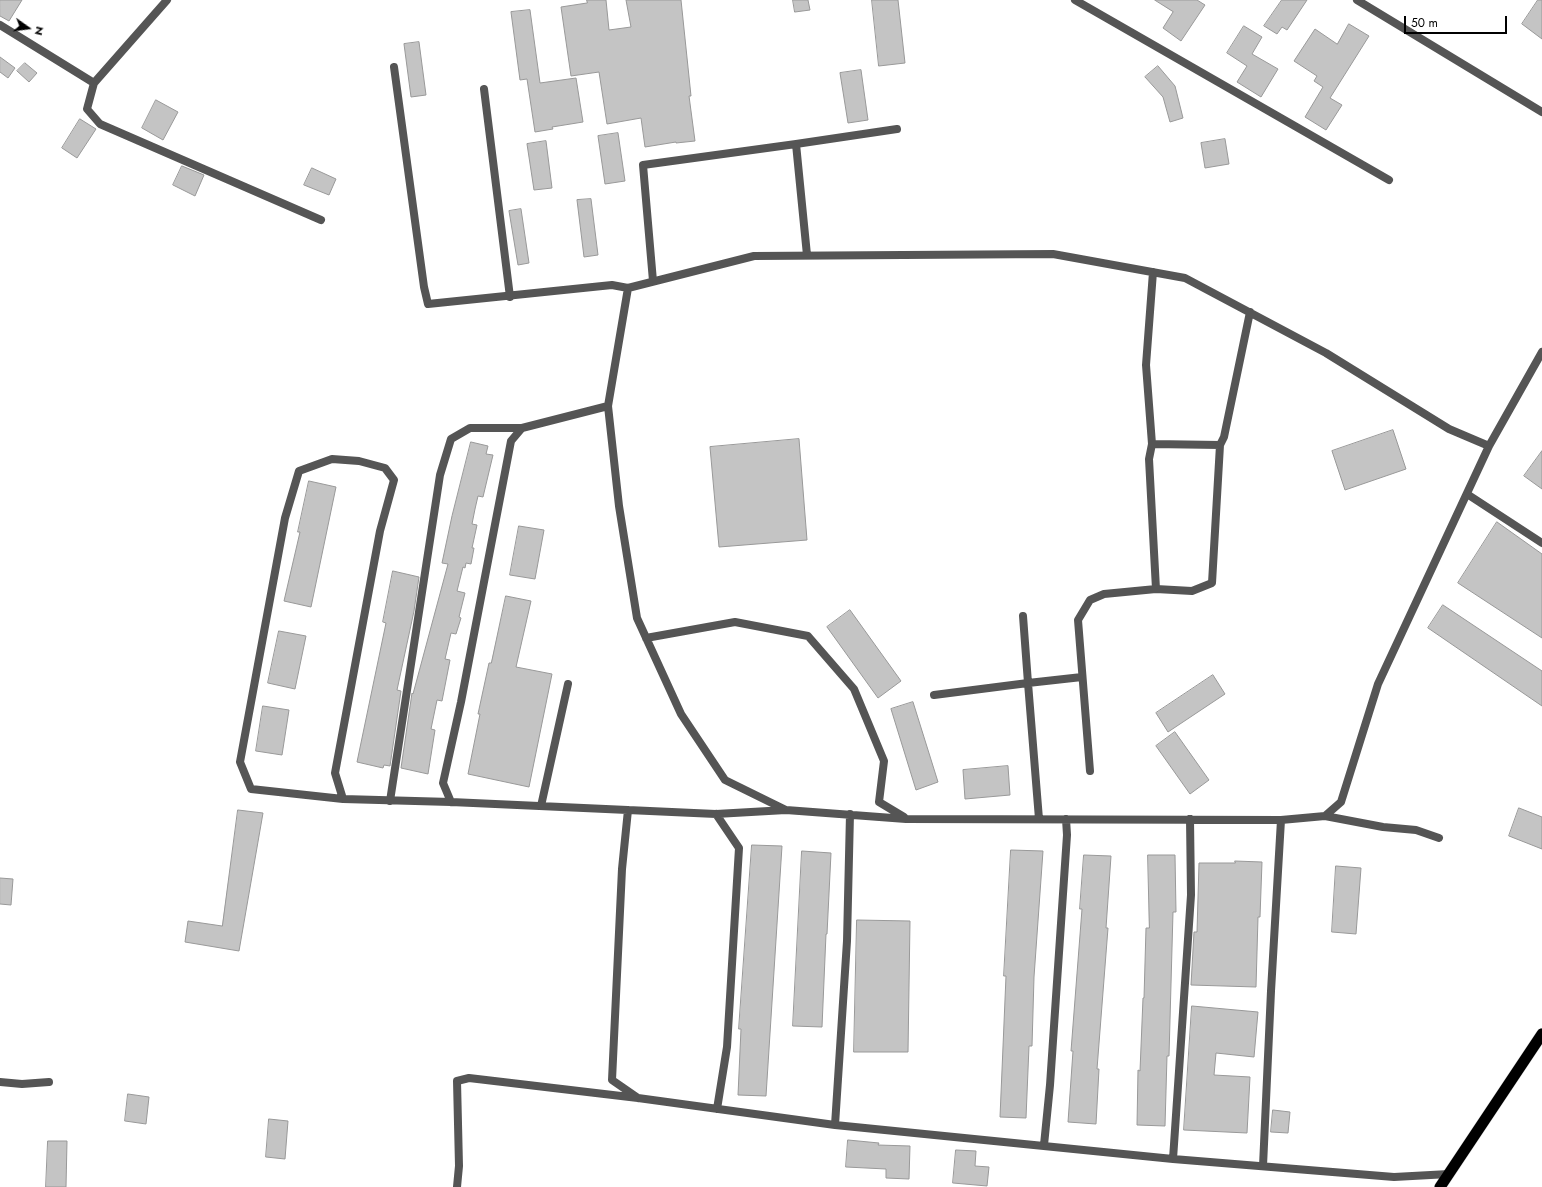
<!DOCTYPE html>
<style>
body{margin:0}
#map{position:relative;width:1542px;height:1187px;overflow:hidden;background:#fff;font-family:Jost,sans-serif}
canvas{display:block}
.north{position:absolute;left:8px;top:8px;width:40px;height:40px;-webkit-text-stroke:3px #fff;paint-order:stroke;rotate:104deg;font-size:11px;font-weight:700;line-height:16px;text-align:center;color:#000}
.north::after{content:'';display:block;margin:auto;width:14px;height:18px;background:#000;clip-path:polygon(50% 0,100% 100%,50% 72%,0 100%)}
.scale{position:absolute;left:1404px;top:16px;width:103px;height:18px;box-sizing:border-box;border:2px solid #000;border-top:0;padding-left:5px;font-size:12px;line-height:14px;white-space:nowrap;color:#000;-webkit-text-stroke:3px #fff;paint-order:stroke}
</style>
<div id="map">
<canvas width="1542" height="1187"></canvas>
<div class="north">N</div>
<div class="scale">50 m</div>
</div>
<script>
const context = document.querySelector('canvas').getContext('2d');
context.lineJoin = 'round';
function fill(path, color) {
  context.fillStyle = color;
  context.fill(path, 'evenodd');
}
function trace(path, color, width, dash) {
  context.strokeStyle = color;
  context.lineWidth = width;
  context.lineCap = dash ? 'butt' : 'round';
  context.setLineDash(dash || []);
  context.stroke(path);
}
const building = new Path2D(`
 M0,0H22L9,21L0,16Z
 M587,0H606L609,30L631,27L626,0H681L691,96H689L695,141L676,143V142L645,147L641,118L607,124L599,72L571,76L561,7L587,3Z
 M793,0H808L810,10L795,12Z
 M872,0H898L905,63L879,66Z
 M1155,0H1197L1205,5L1181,41L1163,28L1173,12Z
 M1282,0H1307L1287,30L1282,27L1277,34L1264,26Z
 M1538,0H1542V39L1522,24Z
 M530,10L540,83L576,78L583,122L552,127L553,129L535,132L527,79L520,80L511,12Z
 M1349,24L1369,36L1330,98L1342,105L1326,130L1305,117L1323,87L1314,81L1317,76L1294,61L1315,29L1337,44Z
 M1244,26L1262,37L1252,54L1278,69L1261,97L1237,82L1247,66L1227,53Z
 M419,42L426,95L411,97L404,44Z
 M0,57L15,68L8,78L0,72Z
 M25,63L37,73L29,82L17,71Z
 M1158,66L1175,86L1183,118L1170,122L1163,97L1145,77Z
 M861,70L868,120L848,123L840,73Z
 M156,100L178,112L163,140L142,128Z
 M80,119L96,129L77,158L62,148Z
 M618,133L625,181L605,184L598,136Z
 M1225,139L1229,164L1205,168L1201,143Z
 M546,141L552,188L534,190L527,144Z
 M182,166L204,175L195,196L173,185Z
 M312,168L336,179L329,195L304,185Z
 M591,199L598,255L584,257L577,200Z
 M521,209L529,263L518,265L509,211Z
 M1393,430L1406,469L1345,490L1332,451Z
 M799,439L807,540L719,547L710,447Z
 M471,442L488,446L486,454L493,455L483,497L478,496L475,509L472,524L477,525L472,548H474L471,564L466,563L465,568L463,567L457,591L465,593L459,617L461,618L456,634L451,633L445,659L450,660L442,701L437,700L431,729L435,730L428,774L401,768L412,693L413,694L448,564L442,563L452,516Z
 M1542,451V489L1524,476Z
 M309,481L336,487L311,607L284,601L300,532H298Z
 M1497,522L1542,554V638L1458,583Z
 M519,526L544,530L535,579L510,575Z
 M393,571L419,577L414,611L397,690L401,691L390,766L384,765L383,768L357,762L386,623L383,622Z
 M506,596L531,601L516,667L552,674L529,787L468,774L480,714H478L489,663H491Z
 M1443,605L1542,671V706L1428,628Z
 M850,610L901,681L878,698L827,627Z
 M279,631L306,636L295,689L268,683Z
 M1213,675L1225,694L1168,732L1156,713Z
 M913,702L938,782L916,790L891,709Z
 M263,706L289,710L282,755L256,751Z
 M1175,732L1209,780L1190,794L1156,746Z
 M1008,766L1010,795L965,799L963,770Z
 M1519,808L1542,817V849L1509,836Z
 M238,810L263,813L239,951L185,942L188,921L222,926Z
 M752,845L782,846L766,1096L738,1095L741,1029H739Z
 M1011,850L1043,851L1034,977L1032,1046H1029L1026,1118L1000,1117L1006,976H1004Z
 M802,851L831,853L827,934H826L822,1027L793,1026Z
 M1084,855L1111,856L1106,928H1108L1097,1069H1099L1096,1124L1068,1122L1073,1051H1071L1082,909H1080Z
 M1148,855H1175L1176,912H1173L1169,1056H1167L1165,1126L1137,1125L1138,1070L1140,1071L1143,998H1144L1146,928H1149Z
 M1235,861L1262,862L1260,917H1258L1256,987L1191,985L1194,932H1197L1199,863H1235Z
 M1336,866L1361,868L1356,934L1332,932Z
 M0,878L13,879L11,905L0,904Z
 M857,920L910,921L908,1052H854Z
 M1192,1006L1258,1012L1254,1057L1216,1053L1214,1075L1250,1077L1247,1133L1184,1130Z
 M128,1094L149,1097L146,1124L125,1121Z
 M1273,1110L1290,1112L1288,1133L1271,1132Z
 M269,1119L288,1121L285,1159L266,1157Z
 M848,1140L879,1143L878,1145L910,1146L909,1179L886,1178V1169L846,1167Z
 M48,1141H67L66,1187H46Z
 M956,1150L976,1151L975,1166L989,1167L987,1186L953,1183Z`);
fill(building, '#c4c4c4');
trace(building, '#999', 1);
const trunk = new Path2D(`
 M1440,1187L1542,1034`);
trace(trunk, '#dbdbdb', 12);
trace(new Path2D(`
 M167,0L94,83L87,109L100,124L321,220
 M1075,0L1389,180
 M1357,0L1542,112
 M0,25L94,83
 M394,67L424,287L428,304L612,285L628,288
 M484,89L510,297
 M796,144L807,255
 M1153,272L1146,365L1152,444L1149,459L1156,589L1192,591L1212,583L1220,445L1224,437L1250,312
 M653,281L643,165L796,144L897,129
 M1152,444L1220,445
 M1489,446L1449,429L1326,353L1185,278L1053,254L754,256L628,288L608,406L619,506L637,618L681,714L725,780L786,810L906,819L1281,820L1325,816L1341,802L1378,684L1489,446L1542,352
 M1467,494L1542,543
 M1023,616L1028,683L1082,677
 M646,638L735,622L808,636L854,689L884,761L879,802L904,817
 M934,695L1028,683L1039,819
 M1090,771L1078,620L1090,600L1104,594L1156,589
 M343,799L335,773L380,531L394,480L385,468L359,461L332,459L299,471L285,518L240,762L251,789L343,799L451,802L716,814L786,810
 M390,801L440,475L451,439L470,428H522
 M451,802L443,783L461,702L511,441L522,428L608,406
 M541,806L568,684
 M628,810L622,869L612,1080L638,1098
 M716,814L739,848L727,1047L717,1109
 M1325,816L1383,827L1416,830L1439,838
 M0,1082L22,1084L49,1082
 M835,1125L847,941L850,814
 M1044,1145L1050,1085L1067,835L1066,819
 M1173,1159L1191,895L1190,819
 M1263,1166L1271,991L1281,820
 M457,1187L459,1166L457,1081L469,1078L638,1098L835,1125L1173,1159L1394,1177L1449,1174`), '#555', 8);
trace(trunk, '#000', 11);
</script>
